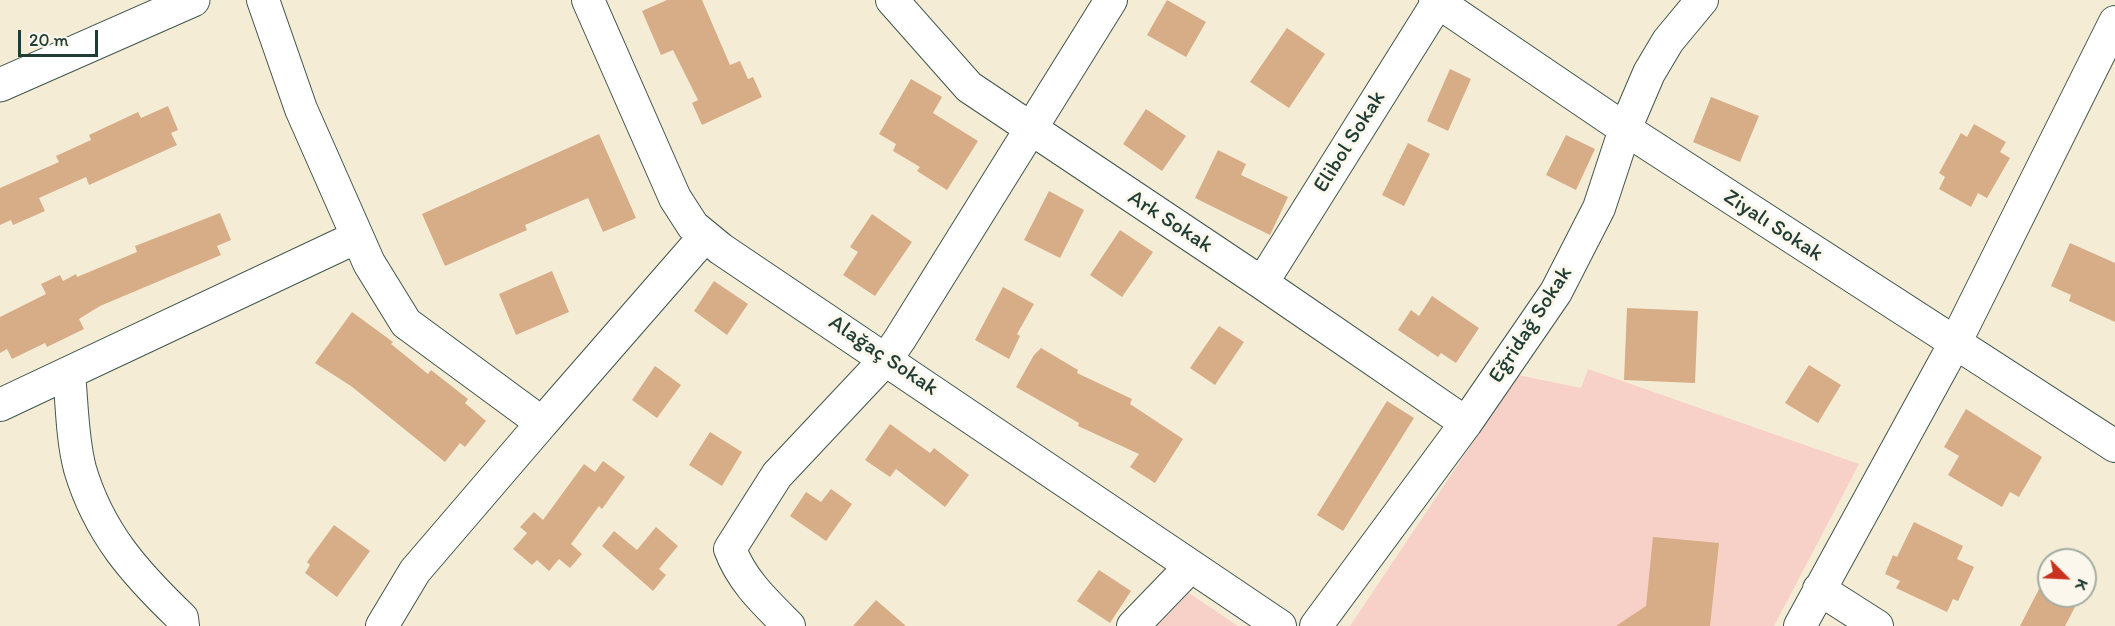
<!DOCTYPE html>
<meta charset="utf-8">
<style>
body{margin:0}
#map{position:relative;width:2115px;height:626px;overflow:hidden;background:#f5ecd6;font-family:Itim,sans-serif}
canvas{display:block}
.north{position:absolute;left:2037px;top:548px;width:60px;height:60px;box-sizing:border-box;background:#fbf7ec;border:2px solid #a3ada2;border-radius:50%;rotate:114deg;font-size:16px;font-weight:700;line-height:24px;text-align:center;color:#1f3d34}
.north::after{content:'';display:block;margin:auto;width:21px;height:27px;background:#c8321e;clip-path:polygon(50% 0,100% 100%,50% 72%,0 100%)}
.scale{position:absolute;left:18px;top:30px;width:80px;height:27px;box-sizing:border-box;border:3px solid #1f3d34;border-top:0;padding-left:8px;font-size:18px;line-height:21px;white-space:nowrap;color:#1f3d34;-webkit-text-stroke:4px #fbf7ec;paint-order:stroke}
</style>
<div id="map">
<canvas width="2115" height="626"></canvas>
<div class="north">K</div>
<div class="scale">20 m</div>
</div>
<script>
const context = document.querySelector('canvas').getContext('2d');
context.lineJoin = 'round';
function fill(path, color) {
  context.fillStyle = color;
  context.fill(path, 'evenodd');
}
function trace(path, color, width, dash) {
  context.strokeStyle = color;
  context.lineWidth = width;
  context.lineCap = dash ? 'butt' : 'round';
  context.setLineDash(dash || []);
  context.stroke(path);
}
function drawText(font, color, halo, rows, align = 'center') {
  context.font = font + ' Itim,sans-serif';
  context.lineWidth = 6;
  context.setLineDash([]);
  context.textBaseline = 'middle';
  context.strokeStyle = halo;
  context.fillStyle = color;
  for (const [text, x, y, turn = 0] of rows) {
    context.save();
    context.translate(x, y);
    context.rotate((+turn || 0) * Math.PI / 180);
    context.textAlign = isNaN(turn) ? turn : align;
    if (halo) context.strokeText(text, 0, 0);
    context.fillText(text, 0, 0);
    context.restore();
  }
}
fill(new Path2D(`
 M1588,369L1859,464L1774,626H1350L1518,375L1581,388Z
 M1189,593L1238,626H1157Z`), '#f7d1c8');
fill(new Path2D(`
 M667,0H702L730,65L740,61L748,79L753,77L762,97L702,125L692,103L698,100L673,50L661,55L642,11Z
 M1167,0L1206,22L1186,57L1147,35Z
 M1287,28L1325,54L1289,108L1250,82Z
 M1450,69L1471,79L1448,131L1427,121Z
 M911,79L942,97L933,113L978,141L947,190L917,171L920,167L893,151L896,144L879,134Z
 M1711,97L1759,116L1740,162L1693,142Z
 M168,106L178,130L171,133L177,145L89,185L86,177L39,198L45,211L13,225L11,220L0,225V188L59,162L56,156L91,140L89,135L138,112L141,118Z
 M1146,109L1186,136L1162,171L1123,144Z
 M1974,124L2006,142L2000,152L2010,158L1987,198L1978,193L1971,207L1939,189L1945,177L1939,173L1961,133L1967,137Z
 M599,134L636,218L603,232L588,198L525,225L527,230L445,266L422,214Z
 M1566,135L1595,149L1576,190L1546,175Z
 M1408,143L1430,154L1404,206L1382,195Z
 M1218,150L1246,164L1241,175L1288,197L1270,235L1195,198Z
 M1049,191L1084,210L1060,258L1024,240Z
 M220,213L231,240L217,246L221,255L100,306L79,319L84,329L47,347L45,343L12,359L7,349L0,353V317L46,294L41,284L60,275L63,281L76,274L77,277L137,252L135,246Z
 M872,214L912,242L875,296L843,275L858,252L850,247Z
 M1120,230L1153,252L1122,297L1090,275Z
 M2070,243L2115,263V322L2069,301L2071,295L2051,286Z
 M552,271L569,312L516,335L499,294Z
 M714,281L748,304L727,335L694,311Z
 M1003,287L1034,304L1017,334L1020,336L1009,359L975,340Z
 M1432,296L1479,328L1456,363L1441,353L1438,357L1398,330L1411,310L1419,316Z
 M1627,308L1698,311L1695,383L1624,380Z
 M352,312L393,342L391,344L428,374L431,370L468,399L465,403L486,421L465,447L460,443L445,462L351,386L315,363Z
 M1219,326L1244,342L1215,385L1190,368Z
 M1041,348L1078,370L1077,373L1132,399L1130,404L1183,439L1155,483L1130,467L1139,454L1078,426L1079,423L1016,387L1034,355Z
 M1809,365L1841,385L1818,423L1785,403Z
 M655,366L681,385L657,418L632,400Z
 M1387,401L1414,418L1343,531L1317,515Z
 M1966,409L2042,457L2019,497L2010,492L2002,507L1948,475L1959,456L1944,447Z
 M890,424L930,453L934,448L969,475L945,507L896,469L890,477L865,460Z
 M710,432L742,452L722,486L689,465Z
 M603,461L625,477L602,509L599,506L571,544L582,554L570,568L559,559L549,571L537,560L532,565L513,549L527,533L520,527L534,512L543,520L584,464L595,472Z
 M831,489L852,504L826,541L790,516L806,492L821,502Z
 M1914,522L1963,546L1957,559L1974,567L1958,601L1953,599L1947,612L1896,588L1900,581L1885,574L1893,555L1897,557Z
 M334,525L370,551L337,597L305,573L310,565L307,562Z
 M656,527L678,546L659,569L666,575L653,591L602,546L614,531L637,550Z
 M1653,537L1719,543L1710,626H1616L1646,606Z
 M1099,570L1131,591L1110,623L1077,601Z
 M2039,589L2075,607L2065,626H2020Z
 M876,600L906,626H853Z`), '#d7ad88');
const minor = new Path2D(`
 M263,0L301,109L369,263L406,323L542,423L415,571L382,626
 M588,0L675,198L693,226L721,249L1280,626
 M892,0L969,87L1262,283L1466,423
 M1435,0L1625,129L2115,446
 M1262,283L1438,2
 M69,373C72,404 72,439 80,469C99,533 135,573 182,618L183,626
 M0,405L357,237
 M542,423L705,236
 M1819,589L1877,626
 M789,626C765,602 742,581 730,549L777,475L887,358L900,339L1111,0
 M1133,626L1191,566
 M1316,626L1466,423L1556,292L1599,208L1625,129L1649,73L1668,41L1702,0
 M1800,626L1954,345L2115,22`);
const tertiary = new Path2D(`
 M0,85L193,0`);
trace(minor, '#3f574c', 34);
trace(tertiary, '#3f574c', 35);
trace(minor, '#fff', 32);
trace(tertiary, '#fff', 33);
drawText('22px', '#1f3d34', '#fbf7ec', [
 ["Elibol Sokak",1350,142,-58],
 ["Ark Sokak",1170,222,33],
 ["Ziyalı Sokak",1773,226,33],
 ["Eğridağ Sokak",1531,325,-57],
 ["Alağaç Sokak",883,356,34]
]);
</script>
